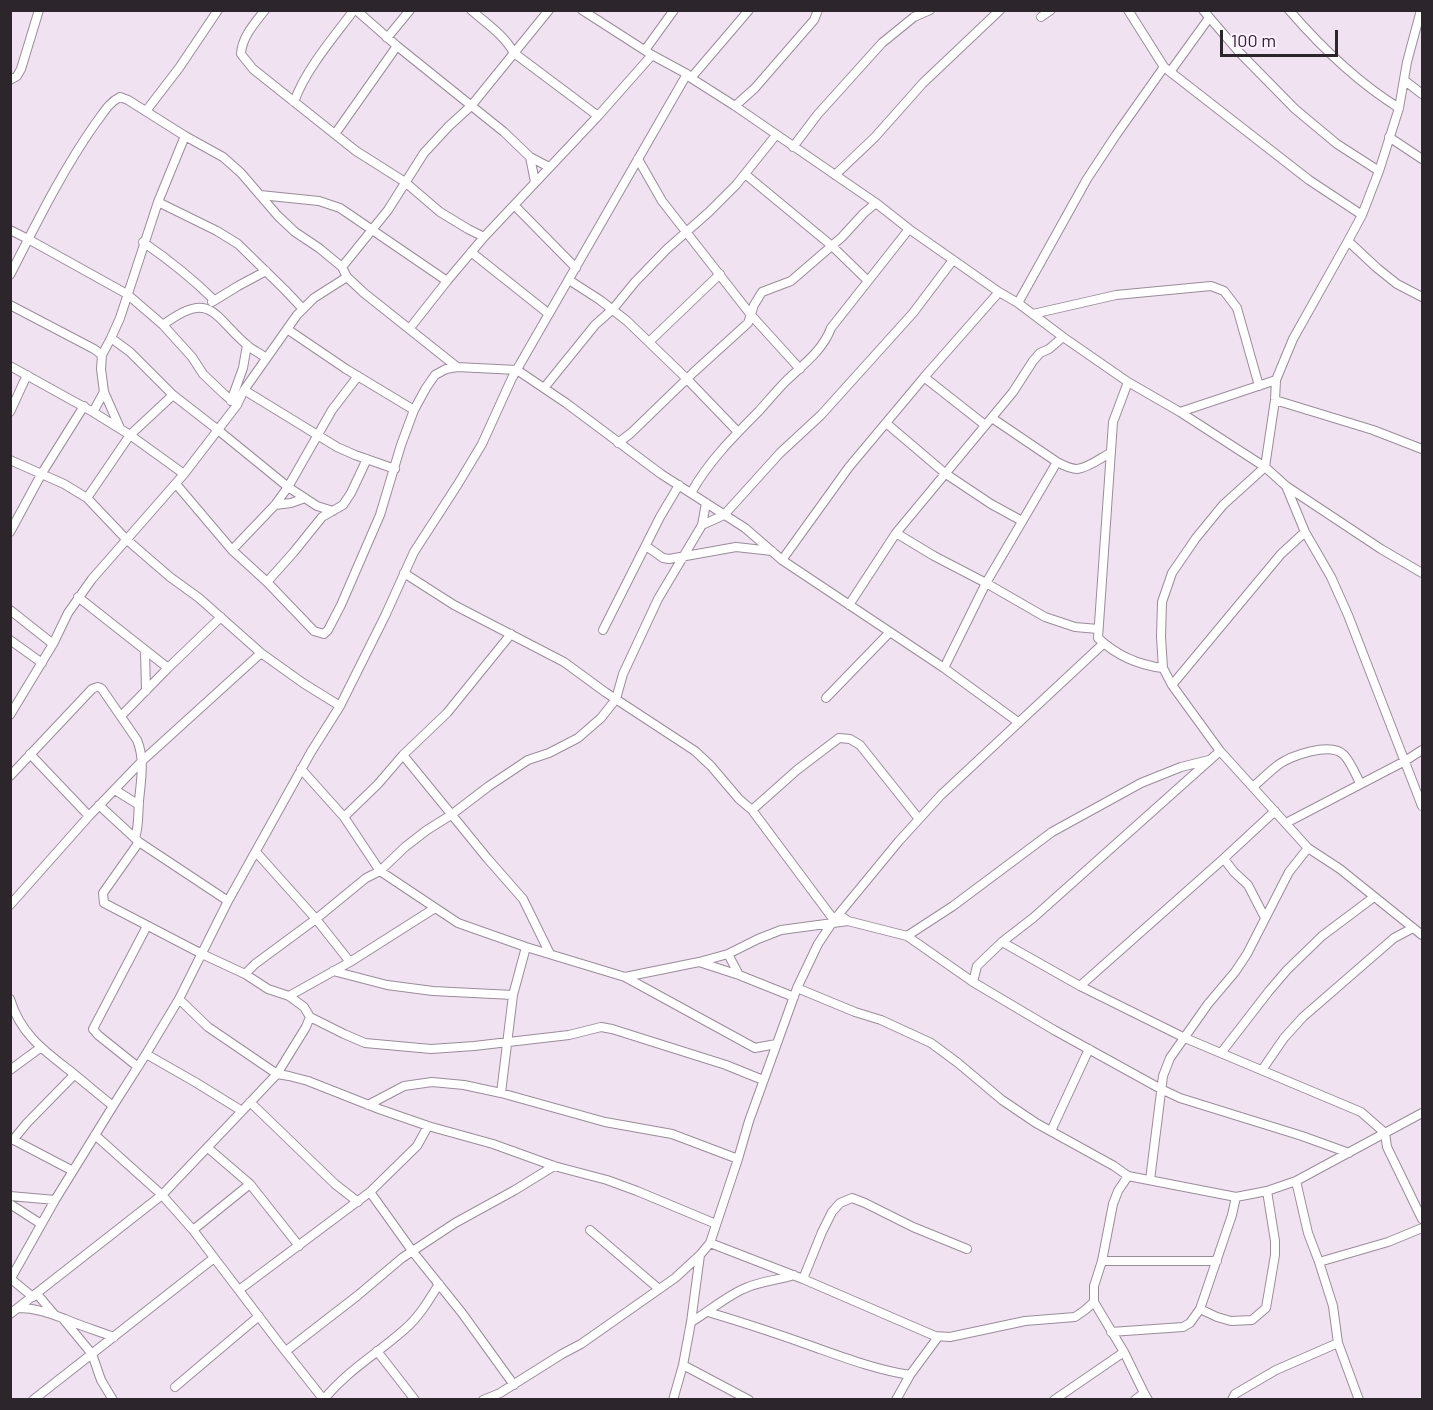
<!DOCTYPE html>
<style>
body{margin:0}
#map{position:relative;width:1433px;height:1410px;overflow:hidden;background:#f1e2f1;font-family:Barlow,sans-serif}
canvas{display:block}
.frame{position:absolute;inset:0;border:12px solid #2c262c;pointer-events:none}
.scale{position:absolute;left:1220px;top:30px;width:118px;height:27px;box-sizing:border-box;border:3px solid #2c262c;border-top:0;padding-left:8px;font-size:18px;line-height:21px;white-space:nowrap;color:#2c262c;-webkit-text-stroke:4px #feeffe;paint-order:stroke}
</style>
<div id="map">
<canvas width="1433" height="1410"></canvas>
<div class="frame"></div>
<div class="scale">100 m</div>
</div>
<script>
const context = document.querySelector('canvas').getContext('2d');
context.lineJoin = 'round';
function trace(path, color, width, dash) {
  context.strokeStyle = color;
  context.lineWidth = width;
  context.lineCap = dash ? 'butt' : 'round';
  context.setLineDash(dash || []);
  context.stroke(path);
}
const minor = new Path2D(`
 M265,10C254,24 242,37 241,54L253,69L356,151L405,182L440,212L468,229L484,237
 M356,10L397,46L504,132L530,157L549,167
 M471,10C486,23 504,35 514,53L598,116
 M582,10L652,55L687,74L691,78L735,106L876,203L909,229L999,292L1018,303L1063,337L1128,382L1180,412L1265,467L1223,505L1196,538L1172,573L1162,602L1161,637L1163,668L1172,685L1220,751L1308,848L1340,869L1422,935
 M1128,10L1164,67L1309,180L1362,215
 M1203,10L1239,52L1295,109L1337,144L1379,171
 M1289,10C1321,47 1357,82 1399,108
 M1421,10L1407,62L1399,108L1379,171L1362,215L1348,241L1293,339L1276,380L1275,400L1265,467L1286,486L1381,549L1422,573
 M1041,17L1051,10
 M387,38L410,10
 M645,50L674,10
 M1170,72L1209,18
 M691,78L749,10
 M10,80L17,76L21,69L39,10
 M1404,80L1422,94
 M294,102C306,69 333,38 354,10
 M735,106L755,88L814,20L818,10
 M146,111L179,68L218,10
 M335,134L397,46
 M1389,137L1422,159
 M793,147L818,114L882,43L914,17L930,10
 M530,157L535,182
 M638,159L662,201L751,315L800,369
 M745,174L832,246L868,281
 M835,175L875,137L923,83L1000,10
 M260,195L319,201L340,208L447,281
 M158,202L217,231L238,244L285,290L303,309
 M514,205L576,268
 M10,230L28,239L127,294L163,325L192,357L203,374L224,394L237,405
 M1348,241L1377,268L1397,284L1422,297
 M143,242C169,260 192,278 214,300
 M471,252L549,314
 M342,267L388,210L424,153L449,126L471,106L549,10
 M10,275C36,224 62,171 95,124C103,114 108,103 120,97L128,100L185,136L223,157L241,173L278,216L295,232L319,248L342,267L347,277L364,293L457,367
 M569,280L600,300L627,321L686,378L738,432
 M212,302L238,286L266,271
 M1018,303L1087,179L1116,135L1164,67
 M10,305L94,349L102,355
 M1033,314L1116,295L1211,286L1224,291L1237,308L1259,386
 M163,325C211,289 213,316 247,345C252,350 260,353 266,358
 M410,328L447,281L484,237L598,116L652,55
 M287,329L346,369L414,410
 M111,338L130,352L173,395L218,430L288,487L317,506L333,511
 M649,342L720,274
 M10,366L93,412L130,435L184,474
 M924,377L985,425
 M1128,382L1113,422L1098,638C1116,655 1138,665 1163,668
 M544,388L595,325L613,309L635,282L667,249L709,212L736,185L776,135
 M244,390L337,447L355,455L395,469
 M1275,400L1373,430L1422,449
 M231,401L243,368L247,345
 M10,412L27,375
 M93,412L104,392
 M1180,412L1276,380
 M992,418L1057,462C1063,465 1070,469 1077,469C1088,468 1101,458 1110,453
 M886,423L946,474L991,504L1022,521
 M120,428L104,392L101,369L102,355L111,338L120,318L158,202L185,136
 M618,443L631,433L694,372L748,323L754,305L762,292L791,281L842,237L864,213L876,203
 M10,460L64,484L87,498L126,539L170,577L199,598L261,653L303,683L340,706
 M176,484L232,550L267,582L314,631L324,634L328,630L341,605L380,515L401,445L414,410L426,388L435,375L446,369L457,367L517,370L566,403L661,474L745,528L782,560L944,668L1018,722
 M1286,486L1305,532L1331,577L1348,615L1422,806
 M691,493C708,462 734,436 759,411C768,401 777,390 787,380C804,364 823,350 831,328L909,229
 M87,498L130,435L173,395
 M275,505L291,503L305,498
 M702,525L724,515L780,453L821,415L913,313L953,260
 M10,532L42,473L84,406
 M896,533L934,556L986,583L1045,617L1075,627L1098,629
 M646,546L663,558L669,559L736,547L772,551
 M232,550L275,505L288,487L332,410L358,376
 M782,560L849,467L926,375L999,292
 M404,573L454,605L564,662L605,692L695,751L711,766L739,799L752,810L834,920
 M267,582L293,553L322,517L343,505L351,493L367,459
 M78,597L168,668
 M849,605L896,533L1013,392L1033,361L1040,353L1049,349L1063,337
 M10,610L53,644
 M603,630L660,517L679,485
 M10,640L42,663
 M145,650L146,691
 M944,668L986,583L1057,462
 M1172,685L1281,554L1305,532
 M826,698L890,632
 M10,715L53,644L68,613L92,579L184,474L237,405L244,390L297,315L314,298L347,277
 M121,716L168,668L221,617
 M30,754L89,816
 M403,755L487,858L523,899L550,954
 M301,769L344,817L380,871L458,923L526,947L625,977L699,962L728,954L758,939L781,930L848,921
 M10,776L92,689C96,687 98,686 102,689L137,740C145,759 141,780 139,801C138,814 139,826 135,838
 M1253,787C1261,780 1269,772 1278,765C1290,756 1331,741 1344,755C1350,761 1356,775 1360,783
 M115,790L139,805
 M99,805L139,842L228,901
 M752,810L797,770L839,738L850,739L860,745L919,819
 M344,817L378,784L403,755L447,713L511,634
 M1286,823L1405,761L1422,750
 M139,842L103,893L104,903L202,954L245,974L268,989L289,996L304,1007L310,1017L306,1027L277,1074L242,1111L195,1082L146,1054
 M256,852L316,919L350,962
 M1224,859L1234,872L1248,885L1265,918
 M10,905L89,816L142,761L261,653
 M844,918L848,921L907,936L973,982L1054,1030L1161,1089L1180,1098L1302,1136L1349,1153
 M907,936L953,906L1052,832L1141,783L1181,767L1209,760
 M1002,942L1080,986L1185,1038L1361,1112L1385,1133L1387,1147L1422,1219
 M728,954L739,975
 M699,962L739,975L794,997
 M333,971L387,985L433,991L513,995
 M245,974L255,964L316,919L366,878L380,871L405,847L427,830L451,815L489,786L528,760L549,753L578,738L601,718L616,699L623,674L658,599L702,525L706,503
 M625,977L755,1048L776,1044
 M973,982L977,966L1002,942L1033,918L1220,751
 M1080,986L1221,861L1275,811
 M797,988L855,1012L881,1020L931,1043L958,1063L1002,1100L1036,1123L1114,1166L1128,1176L1236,1197L1267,1191L1296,1181L1422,1113
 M289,996L350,962L435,908
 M10,999C20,1033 43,1050 69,1070C84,1082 98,1094 113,1106
 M179,999L208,1027L277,1074L289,1076L308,1081L379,1109L428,1126L493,1144L554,1166L607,1180L637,1191L716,1224
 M310,1017L344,1034L365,1043L431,1049L474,1046L569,1035L601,1027L612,1029L726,1065L763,1080
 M1221,1053L1269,991L1287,970L1322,936L1374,897
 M138,1067L98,1035L93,1029L147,926
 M10,1070L40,1048
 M1262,1070L1284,1038L1303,1017L1394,938L1413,928
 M501,1093L513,995L526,947
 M250,1102L335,1184L358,1202
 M368,1105L404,1086L432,1082L464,1085L501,1093L605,1122L672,1134L738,1159
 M1051,1131L1089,1049
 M95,1135L162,1195L193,1230L279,1343L324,1400
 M10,1138L73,1171
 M13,1140L27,1123L74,1075
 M208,1148L250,1184L299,1246
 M1128,1176L1118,1191L1113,1204L1102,1261L1094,1286V1302L1124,1352L1144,1393L1148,1400
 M1150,1180L1163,1076L1170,1058L1208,1004L1235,972L1247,954L1289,872L1308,848
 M1296,1181L1308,1233L1319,1262L1333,1306L1338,1343L1359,1400
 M370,1192L413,1252L462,1313L514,1385
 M10,1196L55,1200
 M10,1204L41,1224
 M193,1230L250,1184
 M590,1230L659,1289
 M710,1243L803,1279L935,1336L950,1337L1025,1321L1075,1317L1085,1310L1094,1302
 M1102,1261H1217
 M1319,1262L1388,1242L1422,1228
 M11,1279L33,1297
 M803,1279L822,1232L832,1212L840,1203L852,1198L865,1203L913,1227L967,1249
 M10,1280L55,1200L113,1106L146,1054L179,999L228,901L311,752L340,706L385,616L414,552L458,484L482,444L512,378L687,74
 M239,1290L370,1192L417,1146L428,1126
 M37,1294L54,1314
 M19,1308C36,1308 49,1313 65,1319C81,1326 98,1331 114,1337
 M1200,1309L1217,1317L1231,1321L1252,1320L1266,1308L1275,1255V1241L1267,1191
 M708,1312C745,1323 781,1335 817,1348C848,1359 878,1370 910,1375
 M10,1314L162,1195L242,1111
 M64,1320L92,1354L101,1380L113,1400
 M691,1322L700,1255
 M1111,1332L1183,1327L1190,1323L1200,1309L1232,1215L1236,1197
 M286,1351L357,1296L402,1258L455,1223L515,1190L554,1166
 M377,1351L415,1400
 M683,1365L749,1400
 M175,1387L259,1316
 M324,1399C349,1369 377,1354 405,1329C419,1317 429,1300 439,1284
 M33,1400L214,1258
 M483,1400L500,1393L562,1354L581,1344L675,1278L700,1255L710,1243L738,1159L749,1121L797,988L818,944L834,920L899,841L941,795L1104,643
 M673,1400L683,1365L691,1322C710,1311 727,1295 748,1287C762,1281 779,1280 794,1275
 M896,1400L910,1375L938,1337
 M1054,1400L1124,1352
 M1135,1400L1144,1393
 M1232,1400L1235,1394L1276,1370L1338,1343`);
trace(minor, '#9a8c9a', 10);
trace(minor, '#fff', 8);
</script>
